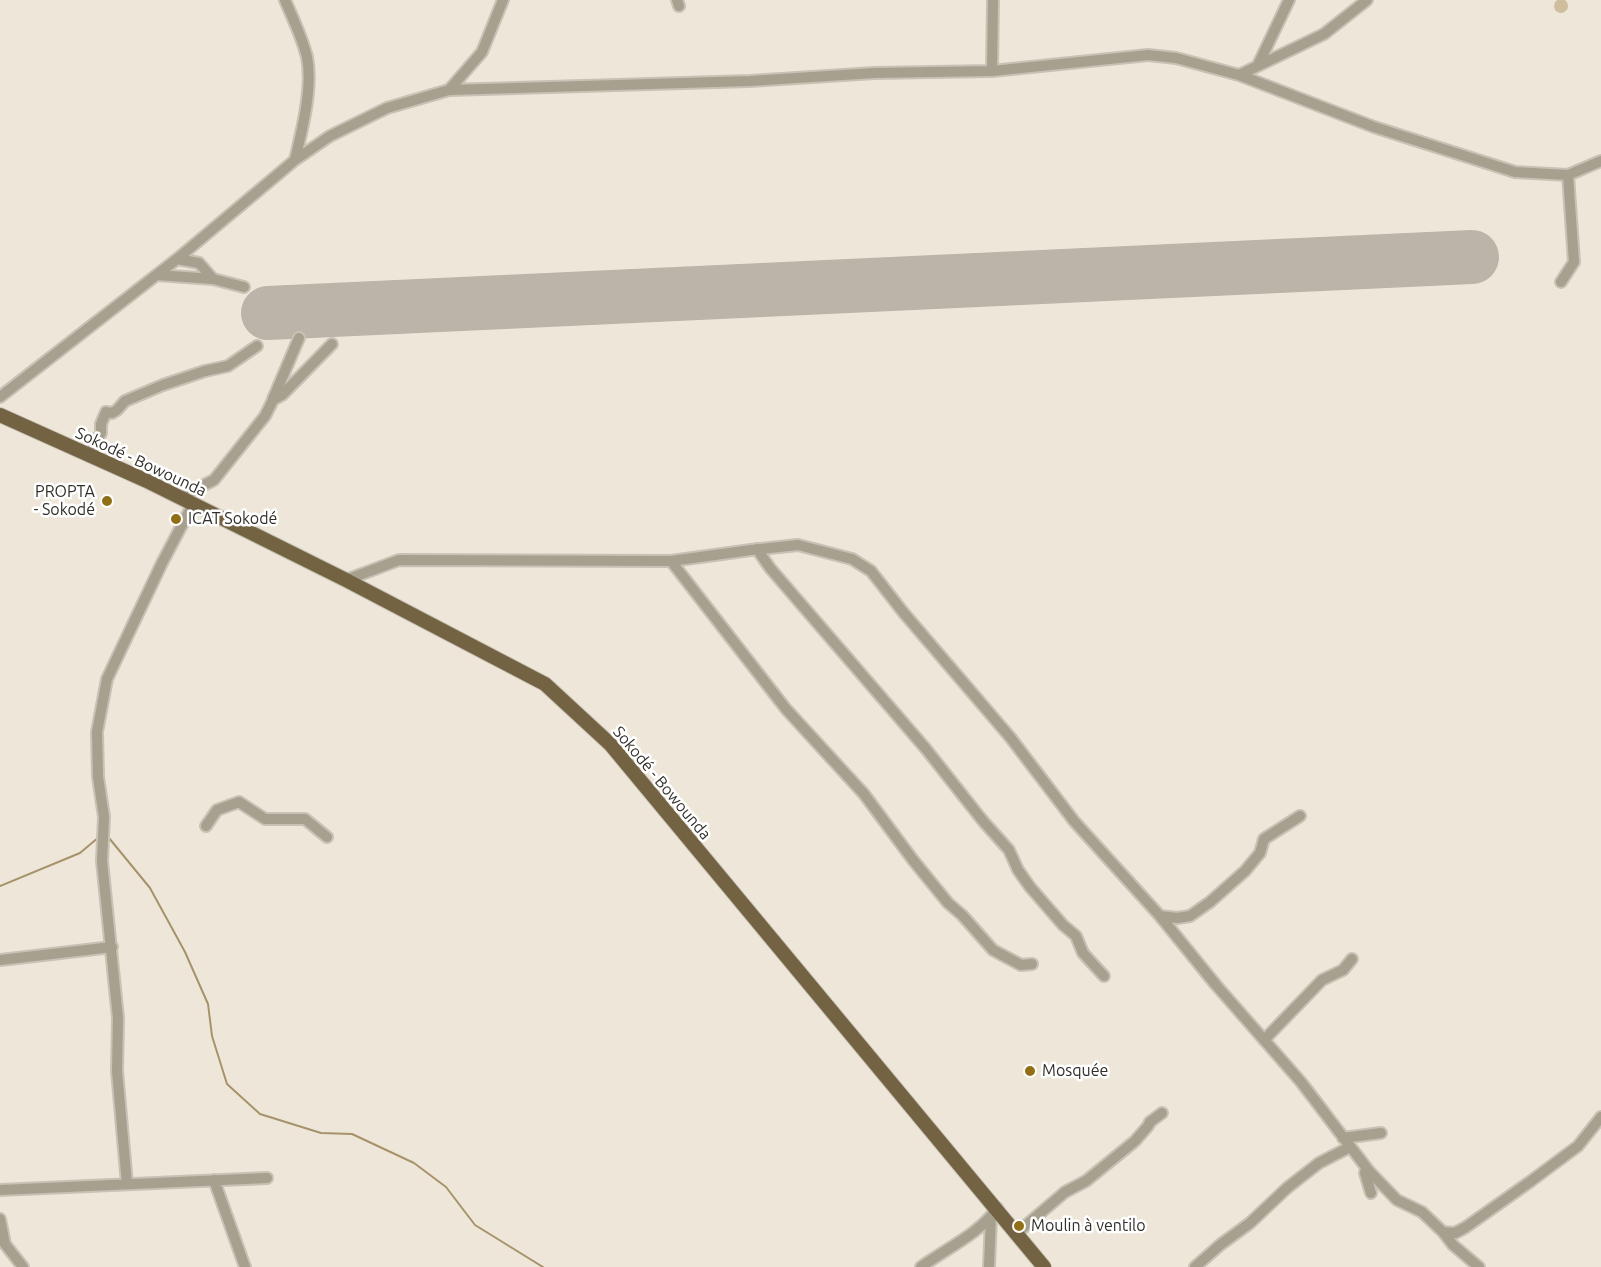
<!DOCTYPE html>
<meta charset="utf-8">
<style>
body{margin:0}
canvas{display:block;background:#eee7d9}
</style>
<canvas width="1601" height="1267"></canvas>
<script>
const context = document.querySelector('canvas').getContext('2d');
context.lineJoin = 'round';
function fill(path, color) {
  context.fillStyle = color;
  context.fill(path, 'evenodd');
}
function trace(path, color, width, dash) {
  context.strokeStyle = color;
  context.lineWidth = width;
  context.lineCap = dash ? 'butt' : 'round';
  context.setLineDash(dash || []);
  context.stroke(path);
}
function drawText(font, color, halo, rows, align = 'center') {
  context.font = font + ' Ubuntu,sans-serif';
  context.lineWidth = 5;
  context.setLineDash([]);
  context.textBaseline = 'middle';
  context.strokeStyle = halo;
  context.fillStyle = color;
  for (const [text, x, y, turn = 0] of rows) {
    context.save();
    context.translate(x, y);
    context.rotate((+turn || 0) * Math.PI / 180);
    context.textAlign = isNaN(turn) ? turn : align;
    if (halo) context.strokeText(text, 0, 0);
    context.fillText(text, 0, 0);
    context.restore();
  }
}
fill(new Path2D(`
 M1554 6a7 7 0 1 1 14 0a7 7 0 1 1-14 0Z`), '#cebe9d');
trace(new Path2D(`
 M109,838L150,888L185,952L208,1004L212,1036L227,1084L260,1114L321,1133L352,1134L414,1163L446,1187L475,1225L543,1267
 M0,886L80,853L99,837`), '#a6936b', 2);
trace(new Path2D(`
 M268,313L1472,257`), '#bab4a9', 54);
const minor = new Path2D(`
 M285,0C293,19 302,37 307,57C313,88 302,130 295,160
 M677,0L679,6
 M1258,65L1289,0
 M992,71L993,0
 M1239,75L1324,34L1367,0
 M449,90L482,52L503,0
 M177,259L199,263L213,279
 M157,275L213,279L244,287
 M1561,282L1574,262L1568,175
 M0,397L177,259L295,160L330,136L387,108L449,90L750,81L874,73L992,71L1148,55L1176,58L1239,75L1374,127L1515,172L1568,175L1601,161
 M273,399L299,338
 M89,456L101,433V424L106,412L112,413L117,410L125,401L163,385L205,371L228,366L257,346
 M184,499L188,493L214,480L265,416L273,400L282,395L332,344
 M757,549L770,568L926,749L983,821L1009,850L1018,870L1030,887L1063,925L1076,936L1083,953L1104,976
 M671,561L786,709L864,794L913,860L948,903L962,915L993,950L1021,965L1032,964
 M346,580L399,560L671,561L751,550L798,545L852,559L871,571L903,612L1010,737L1074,821L1160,916L1216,985L1301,1082L1369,1171L1397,1200L1422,1212L1443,1232L1453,1245L1479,1267
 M206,826L217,810L239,802L265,819H305L327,837
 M1160,916L1177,918L1190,916L1210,902L1245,871L1260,853L1264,839L1300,816
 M0,960L112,947
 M1264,1040L1322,980L1343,970L1352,959
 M1343,1138L1381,1133
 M1366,1168L1365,1173L1371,1193
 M214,1180L245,1267
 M127,1184L117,1071L118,1018L102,861L104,817L98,777L97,732L107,679L162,563L193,504
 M0,1190L267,1178
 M0,1219L5,1244L23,1267
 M1443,1232L1455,1233L1466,1227L1531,1181L1578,1146L1601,1117
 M1017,1233L1065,1192L1086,1181L1135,1141L1148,1126L1150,1122L1162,1113
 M921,1267C944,1250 982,1232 997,1208
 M989,1267L991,1217
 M1195,1267L1220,1245L1250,1223L1287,1188L1319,1163L1350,1147`);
const major = new Path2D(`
 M0,415L147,481L346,580L545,684L610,744L1044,1267`);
trace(minor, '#c8c2b6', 14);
trace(major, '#c8c2b6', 16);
trace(minor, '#a8a08e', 10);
trace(major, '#736343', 14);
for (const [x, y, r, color] of [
 [107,501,6,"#916f15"],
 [176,519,6,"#916f15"],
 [1030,1071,6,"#916f15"],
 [1019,1226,6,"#916f15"]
]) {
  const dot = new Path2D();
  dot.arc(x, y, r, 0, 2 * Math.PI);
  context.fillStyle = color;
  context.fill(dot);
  trace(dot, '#fff', 2);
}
drawText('16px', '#312f29', '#fff', [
 ["Sokodé - Bowounda",141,462,25],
 ["Sokodé - Bowounda",662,783,50]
]);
drawText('16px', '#312f29', '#fff', [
 ["PROPTA",95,492,"right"],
 ["- Sokodé",95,510,"right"],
 ["ICAT Sokodé",188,519],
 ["Mosquée",1042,1071],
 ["Moulin à ventilo",1031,1226]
], 'left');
</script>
